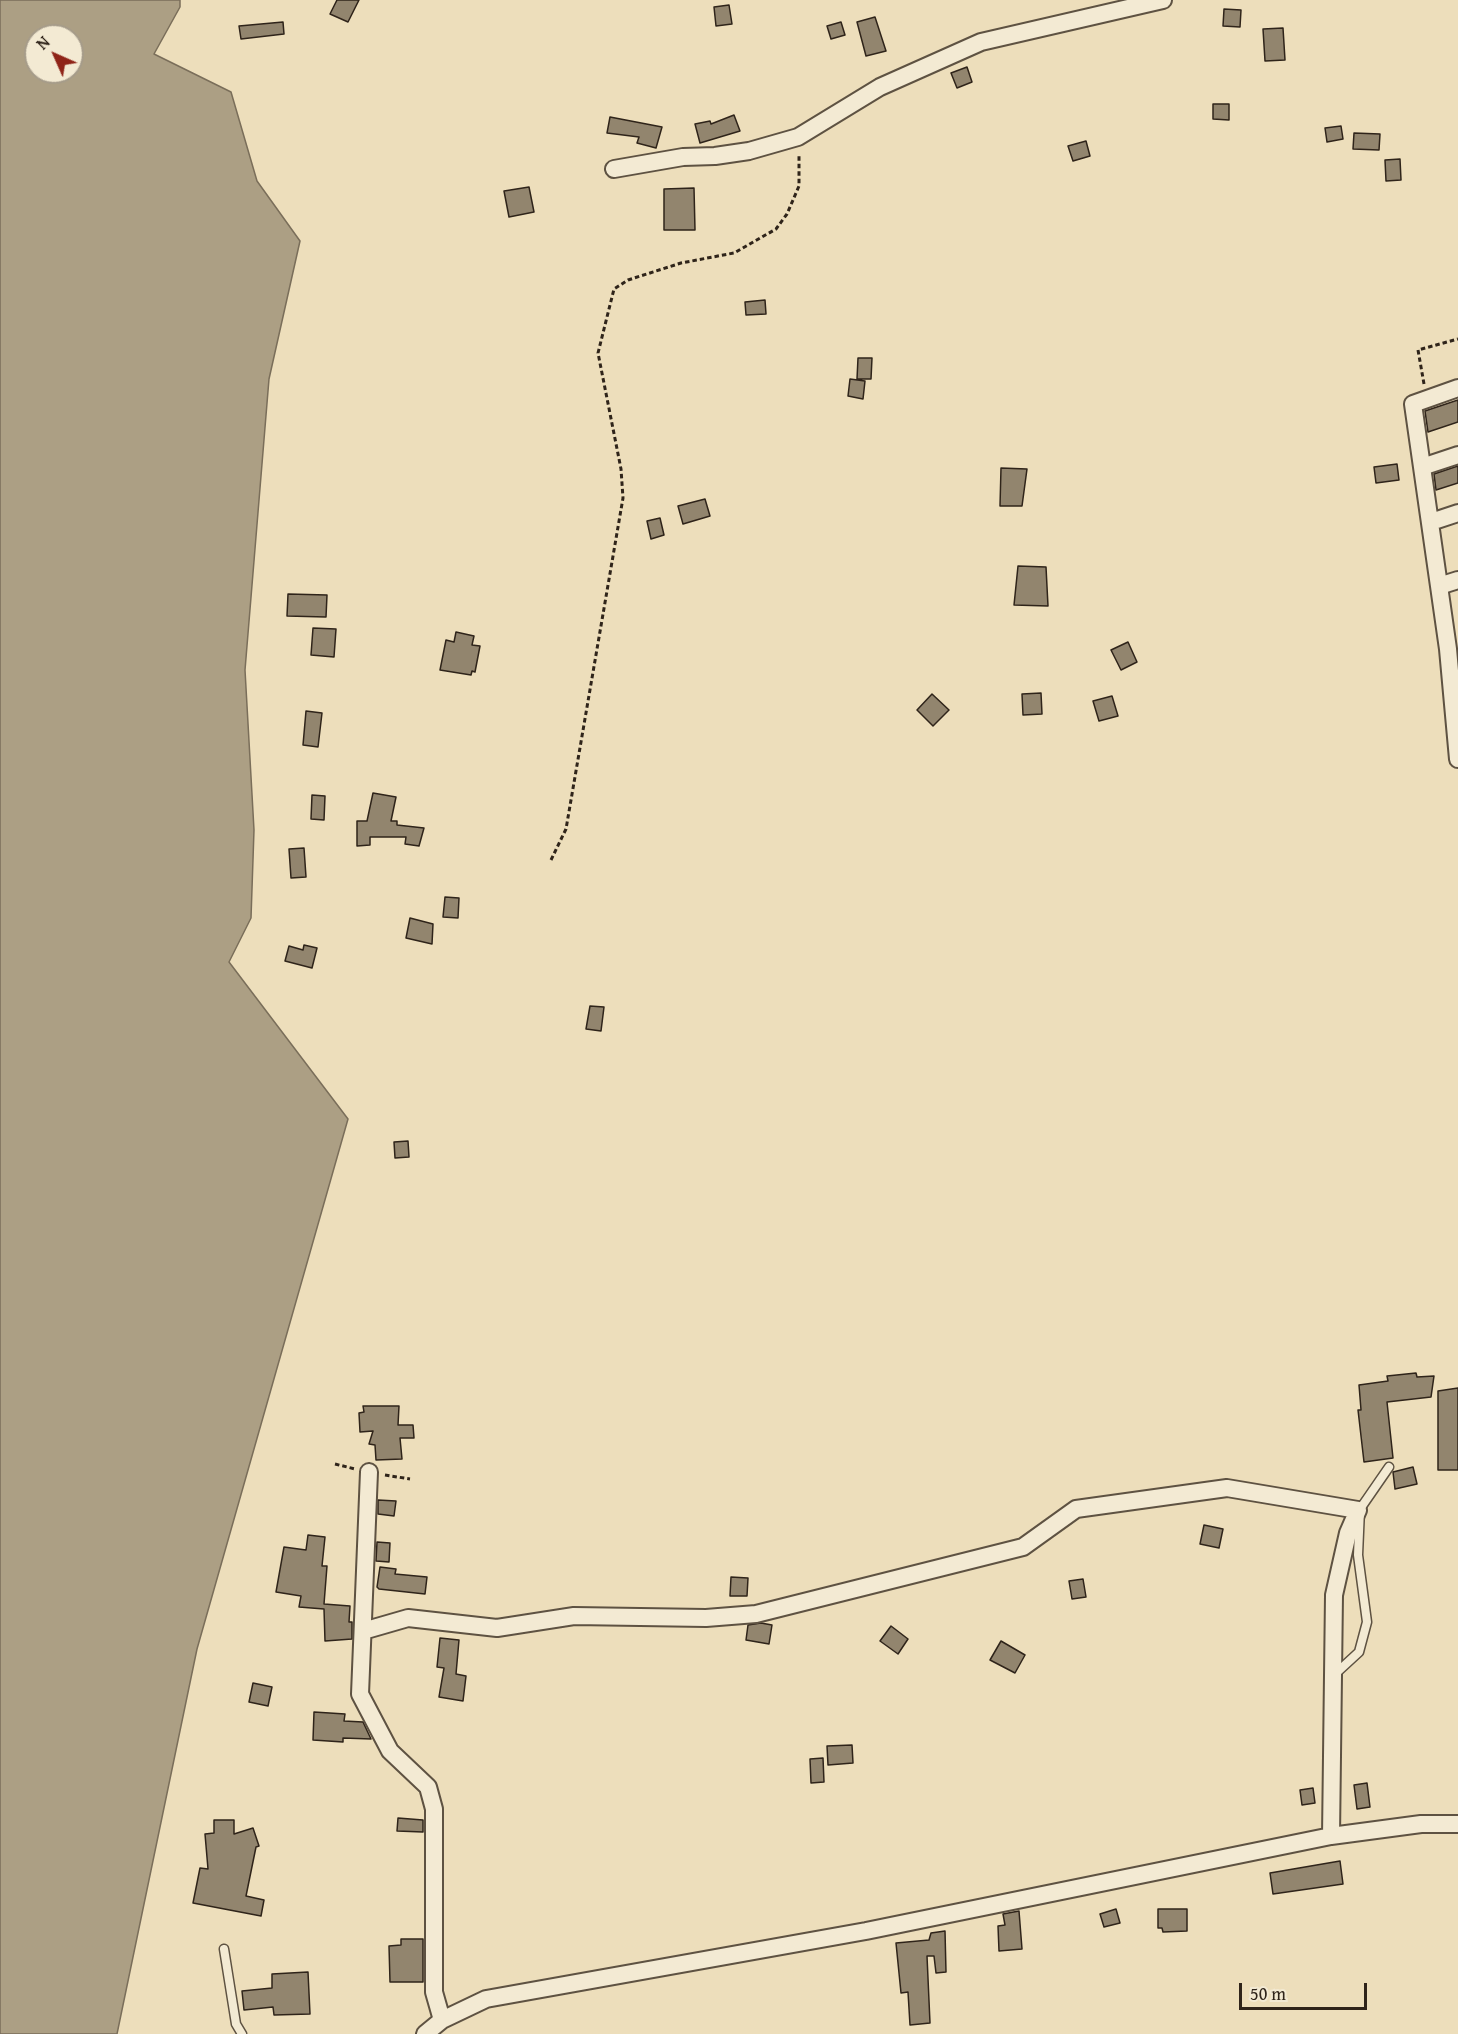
<!DOCTYPE html>
<style>
body{margin:0}
#map{position:relative;width:1458px;height:2034px;overflow:hidden;background:#eddebb;font-family:"Gentium Book Plus",serif}
canvas{display:block}
.north{position:absolute;left:24px;top:24px;width:60px;height:60px;box-sizing:border-box;background:#f3ead3;border:2px solid #a59b89;border-radius:50%;rotate:315deg;font-size:16px;font-weight:700;line-height:24px;text-align:center;color:#2f241a}
.north::after{content:'';display:block;margin:auto;width:21px;height:27px;background:#8f2418;clip-path:polygon(50% 0,100% 100%,50% 72%,0 100%)}
.scale{position:absolute;left:1239px;top:1983px;width:128px;height:27px;box-sizing:border-box;border:3px solid #2f241a;border-top:0;padding-left:8px;font-size:18px;line-height:21px;white-space:nowrap;color:#2f241a;-webkit-text-stroke:4px #f3ead3;paint-order:stroke}
</style>
<div id="map">
<canvas width="1458" height="2034"></canvas>
<div class="north">N</div>
<div class="scale">50 m</div>
</div>
<script>
const context = document.querySelector('canvas').getContext('2d');
context.lineJoin = 'round';
function fill(path, color) {
  context.fillStyle = color;
  context.fill(path, 'evenodd');
}
function trace(path, color, width, dash) {
  context.strokeStyle = color;
  context.lineWidth = width;
  context.lineCap = dash ? 'butt' : 'round';
  context.setLineDash(dash || []);
  context.stroke(path);
}
const water = new Path2D(`
 M0,0H180V7L154,54L231,92L257,181L300,241L269,379L245,670L254,830L251,918L229,962L348,1119L197,1649L117,2034H0ZM36,36H72V72H36Z`);
fill(water, '#ac9f84');
trace(water, '#7a6e5a', 1.5);
const building = new Path2D(`
 M337,0H359L348,22L330,14Z
 M729,5L732,24L716,26L714,7Z
 M1224,9L1241,10L1240,27L1223,26Z
 M875,17L886,51L866,56L857,22Z
 M283,22L284,34L241,39L239,26Z
 M841,22L845,35L831,39L827,26Z
 M1283,28L1285,60L1265,61L1263,29Z
 M967,67L972,82L957,88L951,73Z
 M1213,104H1229V120L1213,119Z
 M734,115L740,131L700,143L695,124L710,121L711,124Z
 M610,117L662,127L656,148L637,143L639,137L607,133Z
 M1341,126L1343,139L1327,142L1325,128Z
 M1354,133L1380,134L1379,150L1353,149Z
 M1086,141L1090,156L1073,161L1068,146Z
 M1400,159L1401,180L1386,181L1385,160Z
 M529,187L534,212L509,217L504,191Z
 M694,188L695,230H664V189Z
 M765,300L766,314L746,315L745,302Z
 M858,358H872L871,379H857Z
 M850,379L865,381L863,399L848,396Z
 M1458,400V422L1428,432L1425,411Z
 M1397,464L1399,480L1376,483L1374,467Z
 M1458,466V483L1436,490L1434,474Z
 M1001,468L1027,469L1022,506H1000Z
 M705,499L710,516L683,524L678,506Z
 M660,518L664,535L651,539L647,521Z
 M1018,566L1046,567L1048,606L1014,605Z
 M288,594L327,595L326,617L287,616Z
 M313,628L336,629L334,657L311,655Z
 M456,632L474,636L472,645L480,646L475,672L472,671L471,675L440,670L446,640L454,642Z
 M1128,642L1137,662L1121,670L1111,650Z
 M1041,693L1042,714L1023,715L1022,694Z
 M932,694L949,710L933,726L917,710Z
 M1112,696L1118,716L1099,721L1093,701Z
 M306,711L322,713L318,747L303,745Z
 M373,793L396,797L391,821H397V825L424,828L419,846L405,844L406,837H370V845L357,846V821H367Z
 M312,795L325,796L324,820L311,819Z
 M304,848L306,877L291,878L289,849Z
 M445,897L459,898L458,918L443,917Z
 M410,918L433,924L432,944L406,938Z
 M304,945L317,948L312,968L285,961L289,946L303,950Z
 M590,1006L604,1007L601,1031L586,1029Z
 M408,1141L409,1157L395,1158L394,1142Z
 M1416,1373L1417,1377L1434,1376L1431,1397L1387,1402L1393,1458L1364,1462L1358,1410H1361L1359,1385L1388,1381L1387,1376Z
 M1458,1388V1470H1438V1391Z
 M363,1406H399L398,1425H413L414,1438H400L402,1459L376,1460L375,1445L369,1444L373,1431L360,1432L359,1413L364,1412Z
 M1413,1467L1417,1484L1395,1489L1393,1472Z
 M378,1500L396,1501L394,1516L378,1514Z
 M1204,1525L1223,1529L1219,1548L1200,1544Z
 M308,1535L325,1537L322,1566H327L324,1604L350,1606L349,1622H352V1639L325,1641L324,1609L299,1607L301,1596L276,1592L284,1547L306,1550Z
 M377,1542L390,1543L389,1562L376,1561Z
 M380,1567L396,1569L395,1574L427,1577L425,1594L379,1589L377,1587Z
 M731,1577L748,1578L747,1596H730Z
 M1083,1579L1086,1597L1072,1599L1069,1581Z
 M761,1623L772,1625L769,1644L746,1640L748,1625Z
 M891,1626L908,1639L898,1654L880,1641Z
 M440,1638L459,1640L456,1674L466,1676L463,1701L439,1697L444,1668L437,1667Z
 M1001,1641L1025,1655L1015,1673L990,1660Z
 M253,1683L272,1687L268,1706L249,1702Z
 M314,1712L345,1714L344,1721L363,1722L371,1739L343,1738V1742L313,1740Z
 M852,1745L853,1763L828,1765L827,1746Z
 M823,1758L824,1782L811,1783L810,1759Z
 M1367,1783L1370,1807L1357,1809L1354,1785Z
 M1313,1788L1315,1803L1302,1805L1300,1790Z
 M398,1818L423,1820V1832L397,1831Z
 M214,1820H234V1834L253,1828L259,1846L256,1847L246,1896L264,1900L261,1916L193,1903L200,1868L208,1869L205,1834L214,1833Z
 M1340,1861L1343,1884L1273,1894L1270,1873Z
 M1116,1909L1120,1923L1104,1927L1100,1914Z
 M1158,1909H1187V1931L1163,1932L1162,1928H1158Z
 M1019,1911L1022,1949L999,1951L998,1926L1005,1925L1003,1914Z
 M945,1931L946,1972L936,1973L934,1956H927L930,2023L910,2025L908,1992L901,1993L896,1943L929,1940L931,1933Z
 M401,1939H423V1982H390L389,1946L401,1945Z
 M308,1972L310,2014L274,2015L273,2007L244,2010L242,1991L272,1988V1974Z`);
fill(building, '#92856e');
trace(building, '#2f241a', 1.5);
const service = new Path2D(`
 M1334,1675L1359,1652L1367,1622L1358,1555L1360,1509L1389,1467
 M224,1949L236,2024L242,2034`);
const minor = new Path2D(`
 M614,169L683,157L715,156L749,151L798,137L880,87L981,42L1163,0
 M1458,388L1413,404L1448,649L1458,759
 M1422,467L1458,455
 M1431,522L1458,513
 M1439,586L1458,580
 M369,1472L360,1694L390,1751L428,1787L434,1809V1992L442,2020
 M363,1631L408,1618L497,1628L574,1616L706,1618L756,1614L1023,1547L1076,1509L1227,1488L1358,1510L1348,1533L1334,1595L1331,1836
 M425,2034L442,2020L486,1999L866,1931L1331,1836L1421,1824H1458`);
trace(service, '#5e5242', 11);
trace(minor, '#5e5242', 20);
trace(new Path2D(`
 M1424,384L1418,350L1458,339
 M551,860L566,829L623,498L621,469L598,353L614,289L628,280L681,263L734,253L776,229L787,214L799,186V154
 M335,1464L355,1469
 M385,1475L410,1479`), '#2f241a', 3, [4.5, 3]);
trace(service, '#f3ead3', 8);
trace(minor, '#f3ead3', 16);
</script>
